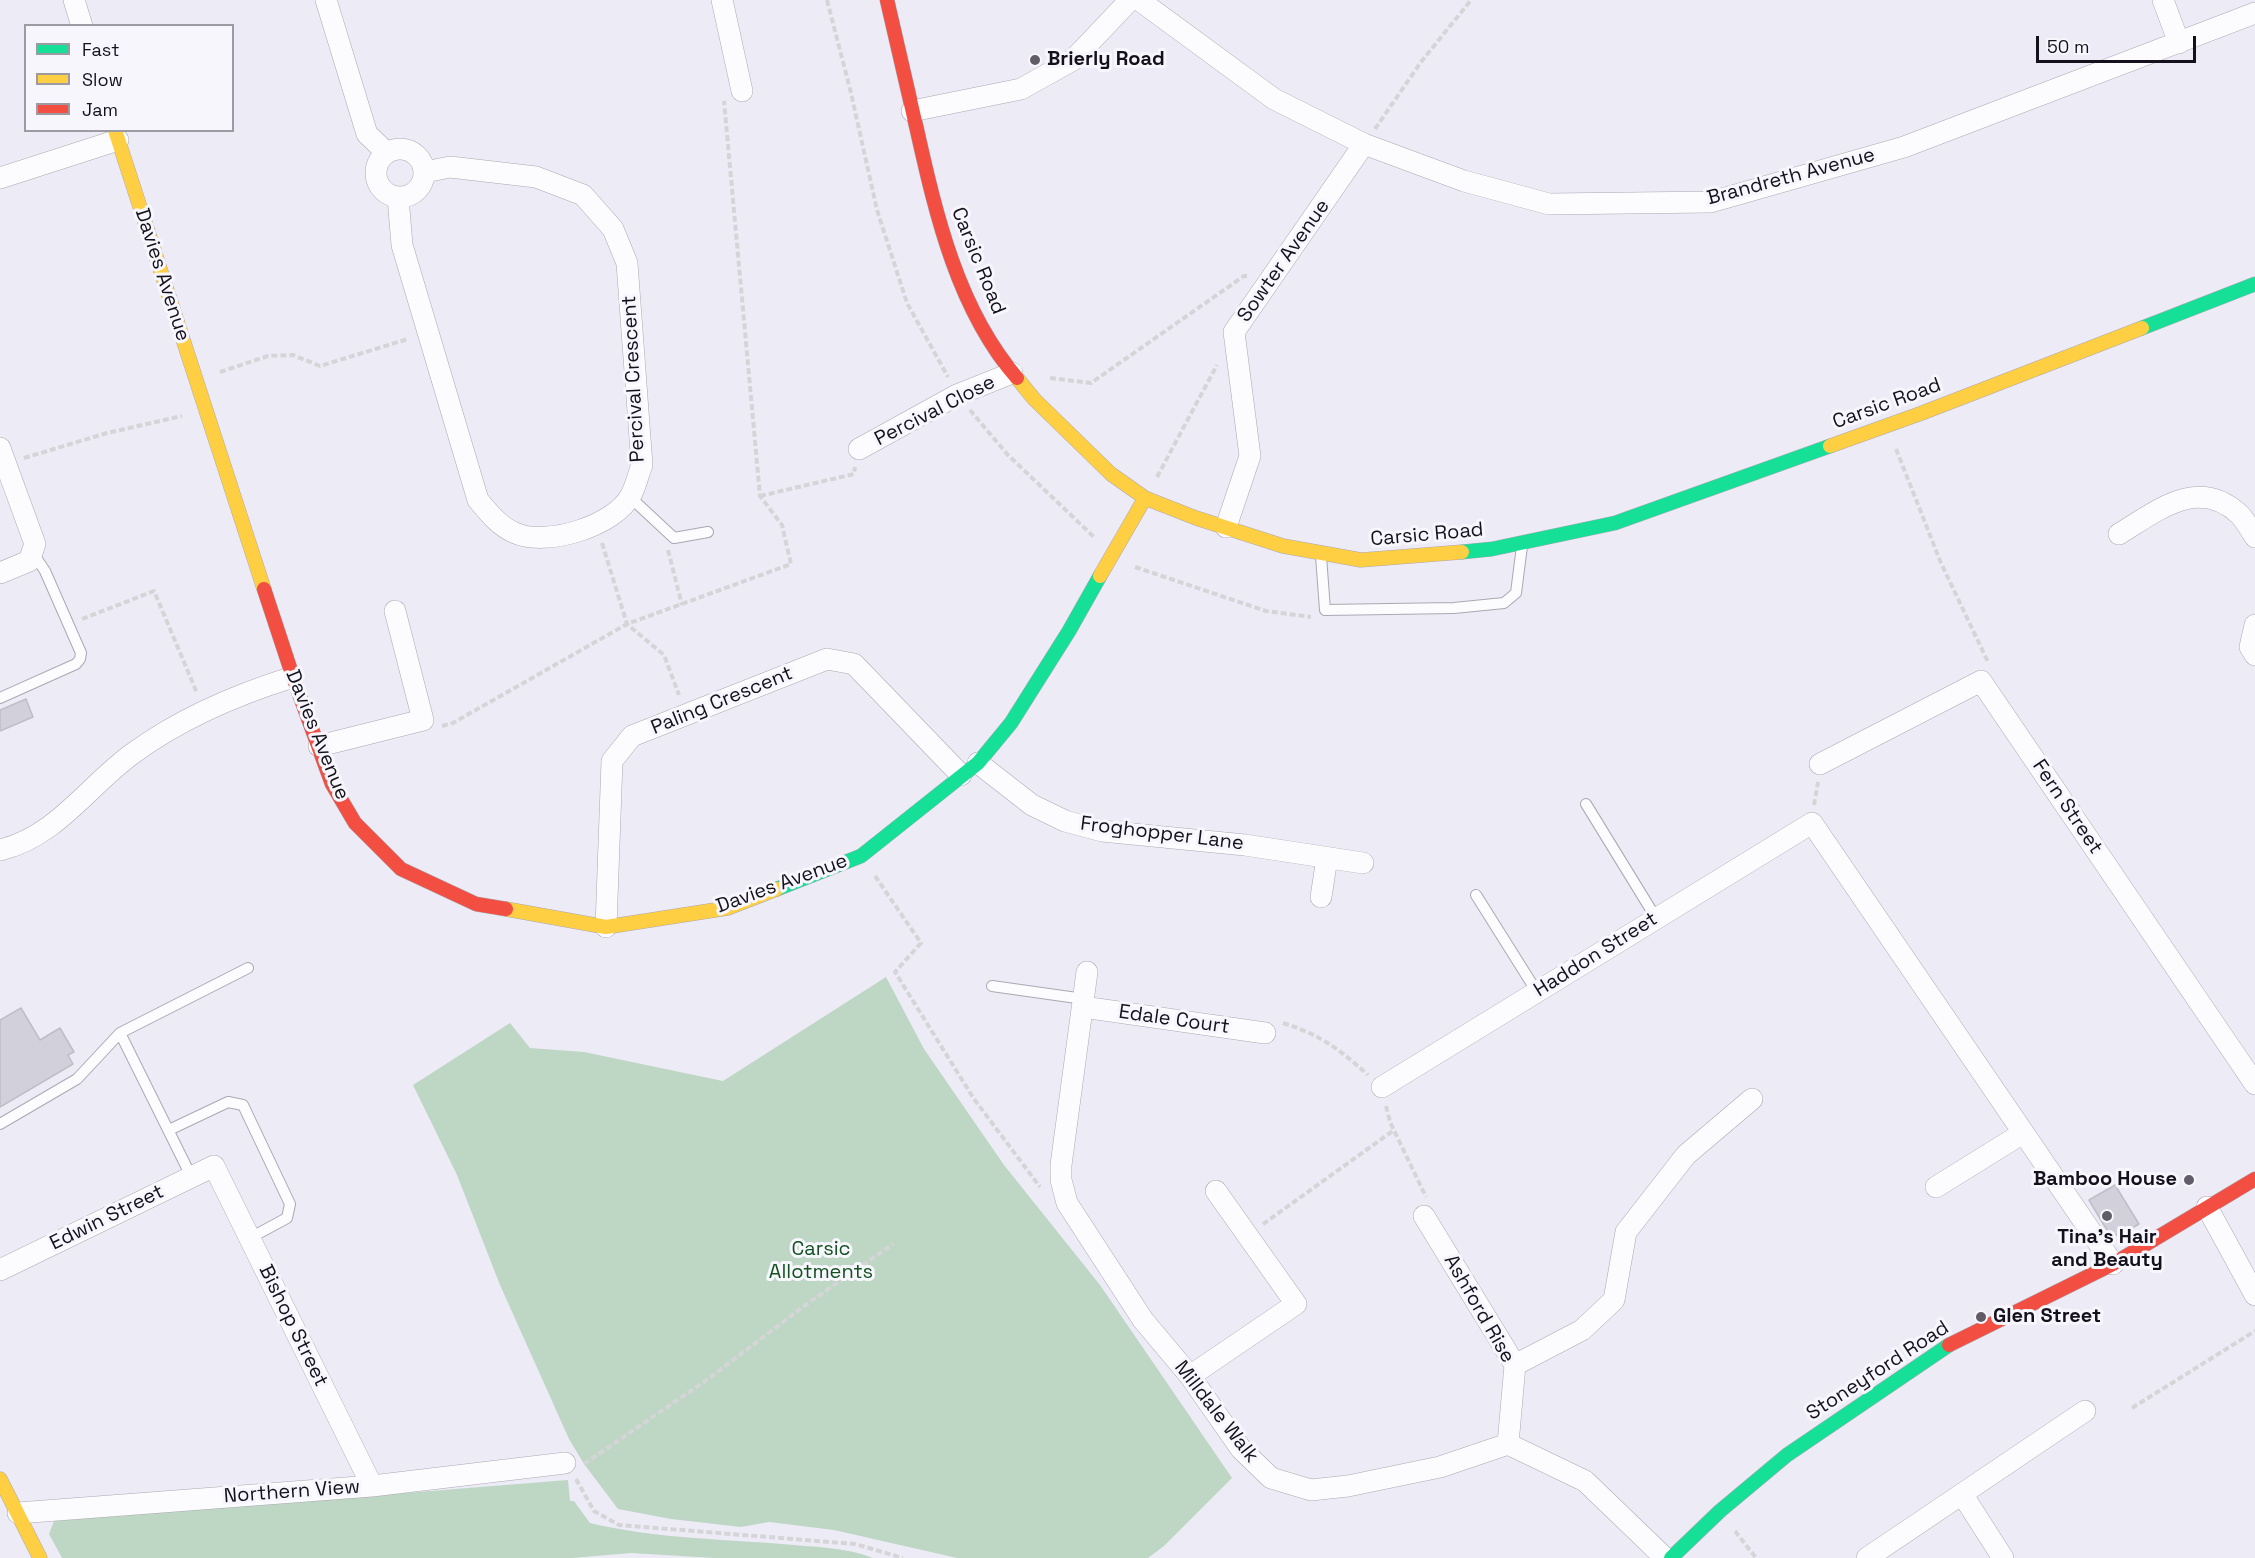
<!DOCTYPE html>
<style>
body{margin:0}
#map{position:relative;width:2255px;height:1558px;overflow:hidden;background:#edebf6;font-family:"Space Grotesk",sans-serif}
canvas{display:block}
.legend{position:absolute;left:24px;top:24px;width:210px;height:108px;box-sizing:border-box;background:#f7f6fc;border:2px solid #9c9aa2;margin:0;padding:8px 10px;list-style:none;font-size:18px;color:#14111c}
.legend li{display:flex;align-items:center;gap:12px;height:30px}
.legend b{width:30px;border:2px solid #9c9aa2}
.scale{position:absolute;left:2036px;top:36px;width:160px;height:27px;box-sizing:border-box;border:3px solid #14111c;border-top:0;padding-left:8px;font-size:18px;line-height:21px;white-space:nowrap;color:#14111c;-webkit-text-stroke:4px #f7f6fc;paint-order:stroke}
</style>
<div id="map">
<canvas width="2255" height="1558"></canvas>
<ul class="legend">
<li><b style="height:8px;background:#16e098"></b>Fast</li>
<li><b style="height:8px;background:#ffcf43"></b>Slow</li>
<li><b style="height:8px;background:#f24e42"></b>Jam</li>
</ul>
<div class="scale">50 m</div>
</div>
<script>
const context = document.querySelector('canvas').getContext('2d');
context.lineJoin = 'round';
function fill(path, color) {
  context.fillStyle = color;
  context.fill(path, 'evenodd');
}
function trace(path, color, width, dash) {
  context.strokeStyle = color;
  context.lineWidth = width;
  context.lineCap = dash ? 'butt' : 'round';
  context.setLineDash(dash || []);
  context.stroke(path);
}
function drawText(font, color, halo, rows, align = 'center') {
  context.font = font + ' "Space Grotesk",sans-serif';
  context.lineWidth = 6;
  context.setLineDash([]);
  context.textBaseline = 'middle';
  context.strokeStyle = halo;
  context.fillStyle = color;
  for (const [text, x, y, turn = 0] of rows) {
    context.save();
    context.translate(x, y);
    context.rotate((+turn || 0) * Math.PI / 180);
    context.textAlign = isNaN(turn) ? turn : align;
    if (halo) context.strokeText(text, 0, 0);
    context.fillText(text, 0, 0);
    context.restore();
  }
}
fill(new Path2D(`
 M886,977L924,1049L1004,1165L1100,1285L1232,1478L1164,1546L1148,1558H957L834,1530L769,1522L741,1527L671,1519L618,1509L584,1464L569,1439L500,1285L457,1175L413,1085L510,1023L530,1048L584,1052L723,1081Z
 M568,1480L570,1501H574L590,1523C653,1538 718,1539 782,1544C813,1547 845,1547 873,1558H714L631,1553L572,1558H62L49,1534L54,1521Z`), '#bed7c4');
const building = new Path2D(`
 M26,699L33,717L0,731V710Z
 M21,1008L40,1040L60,1028L74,1052L68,1055L73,1064L0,1107V1020Z
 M2115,1185L2139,1224L2119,1236L2108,1232L2089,1200Z`);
fill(building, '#d2d0db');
trace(building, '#bfbdc8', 1.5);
const lane = new Path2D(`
 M630,497L674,538L708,532
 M1321,556L1325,610L1454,608L1504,603L1516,593L1522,546
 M0,698L76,664L80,659L81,653L45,571L33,553
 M1586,804L1656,918
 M1476,895L1537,992
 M992,986L1084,999
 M120,1033L248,968
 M0,1124L77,1079L120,1033L192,1178
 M169,1130L228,1102L243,1105L290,1204L287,1218L250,1238`);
const street = new Path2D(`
 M74,0L82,26
 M326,0L367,134L387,153
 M722,0L742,91
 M1139,0L1274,99L1364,144L1464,181L1549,204L1711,202L1904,147L2255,13
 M2163,0L2179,43
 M912,111L1021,89L1073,60L1130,0
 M376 173a24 24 0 1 1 48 0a24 24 0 1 1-48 0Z
 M0,178L118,140
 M398,197L402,245L478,500C489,513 499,526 515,533C546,547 615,526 631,495C636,486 638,475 642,465L627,263L613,229L583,195L536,177L450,167L425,172
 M0,448L35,544L29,561L0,573
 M859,449L957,395L1012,373
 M1226,527L1250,456L1234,332L1364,144
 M2119,534C2157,511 2198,476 2239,514C2245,520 2250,529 2255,537
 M2255,625L2250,647L2255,655
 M319,746L423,720L395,611
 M978,763L1032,805L1065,821L1102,831L1245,845L1363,863
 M1820,764L1981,681L2255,1084
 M0,850C56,837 88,786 132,754C181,718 235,695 293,677
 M1321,897L1327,858
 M606,927L612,761L632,736L827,659L854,664L961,775
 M1087,972L1061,1165V1180L1067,1203L1143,1320L1190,1376L1241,1449L1271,1478L1311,1490L1348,1486L1440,1467L1508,1444L1585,1481L1665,1558
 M1083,1007L1265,1033
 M1382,1087L1812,823L2113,1264
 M1936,1187L2023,1133
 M2207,1207L2255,1295
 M1424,1216L1515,1365L1508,1444
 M0,1270L214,1166L372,1486
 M1515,1365L1582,1330L1614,1300L1626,1232L1686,1155L1752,1099
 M1190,1376L1296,1304L1216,1191
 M1962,1494L2003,1558
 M18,1513L372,1486L565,1463
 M1867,1558L2085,1411`);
const fast = new Path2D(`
 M2142,328L2255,284
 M1462,552L1492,549L1615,523L1830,446
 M777,889L861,856L978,763L1011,723L1069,631L1100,576
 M1671,1558L1720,1511L1787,1455L1949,1345`);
const slow = new Path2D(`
 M115,130L264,589
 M1017,378L1034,399L1111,474L1145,498L1196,518L1283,546L1361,560L1462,552
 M1830,446L1922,413L2142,328
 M1100,576L1145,498
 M506,909L606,927L728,908L777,889
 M0,1479L40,1558`);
const jam = new Path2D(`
 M887,0C897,43 907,86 917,130C936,215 958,310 1017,378
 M264,589L293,677L332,784L355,823L401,869L476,904L506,909
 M1949,1345L2113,1264L2255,1179`);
trace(lane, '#aaa8b2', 12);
trace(street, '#aaa8b2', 22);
trace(fast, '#aaa8b2', 15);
trace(slow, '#aaa8b2', 15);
trace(jam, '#aaa8b2', 15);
trace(new Path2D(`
 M827,0L851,93L877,210L907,303L948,377
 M1375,129L1421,62L1471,0
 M220,372L268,356L293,355L320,366L408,339
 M1050,378L1091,383L1244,276H1249
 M970,410L1007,454L1095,538
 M1896,449L1941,563L1988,662
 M24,458L107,433L182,416
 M1157,477L1217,365
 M760,496L854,474L855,467
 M602,543L627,624L664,655L679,695
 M668,550L682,605
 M1135,567L1266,611L1311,617
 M82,619L154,591L197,693
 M442,726L453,723L627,624L791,564L782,525L760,496L724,101
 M1814,805L1818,782
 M875,876L921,943L895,972L974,1099L1040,1187
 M1283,1023C1321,1035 1339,1049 1368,1075
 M1386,1106L1390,1122L1426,1197
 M1263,1224L1394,1130
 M2132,1408L2255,1331
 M584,1464L708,1379L804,1306L893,1244
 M576,1479L594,1511L619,1525L855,1544L903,1558
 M1735,1531L1756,1558`), '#d5d5d8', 4, [6, 3]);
trace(lane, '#fcfcfe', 10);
trace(street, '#fcfcfe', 21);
trace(fast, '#16e098', 14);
trace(slow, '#ffcf43', 14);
trace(jam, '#f24e42', 14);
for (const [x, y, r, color] of [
 [1035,60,6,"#605d68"],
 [2189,1180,6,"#605d68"],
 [2107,1216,6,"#605d68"],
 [1981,1317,6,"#605d68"]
]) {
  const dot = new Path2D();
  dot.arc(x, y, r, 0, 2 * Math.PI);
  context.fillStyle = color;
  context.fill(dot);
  trace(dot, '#f7f6fc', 2);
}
drawText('bold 20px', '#14111c', '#f7f6fc', [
 ["Brierly Road",1047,60],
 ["Bamboo House",2177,1180,"right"],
 ["Tina's Hair",2107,1238,"center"],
 ["and Beauty",2107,1261,"center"],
 ["Glen Street",1993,1317]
], 'left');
drawText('20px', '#14111c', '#f7f6fc', [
 ["Brandreth Avenue",1791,177,-15],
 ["Carsic Road",978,261,68],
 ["Sowter Avenue",1284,261,-55],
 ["Davies Avenue",162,275,72],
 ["Percival Crescent",634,379,-93],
 ["Carsic Road",1887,404,-20],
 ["Percival Close",935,411,-27],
 ["Carsic Road",1427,535,-5],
 ["Paling Crescent",722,701,-22],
 ["Davies Avenue",317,735,68],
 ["Fern Street",2067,807,56],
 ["Froghopper Lane",1162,834,7],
 ["Davies Avenue",782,884,-20],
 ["Haddon Street",1596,955,-32],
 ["Edale Court",1174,1020,8],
 ["Edwin Street",107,1218,-26],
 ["Ashford Rise",1479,1309,60],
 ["Bishop Street",293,1326,64],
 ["Stoneyford Road",1878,1371,-33],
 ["Milldale Walk",1216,1412,52],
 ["Northern View",292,1492,-4]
]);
drawText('20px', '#12511f', '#f7f6fc', [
 ["Carsic",821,1250],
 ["Allotments",821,1273]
]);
</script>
